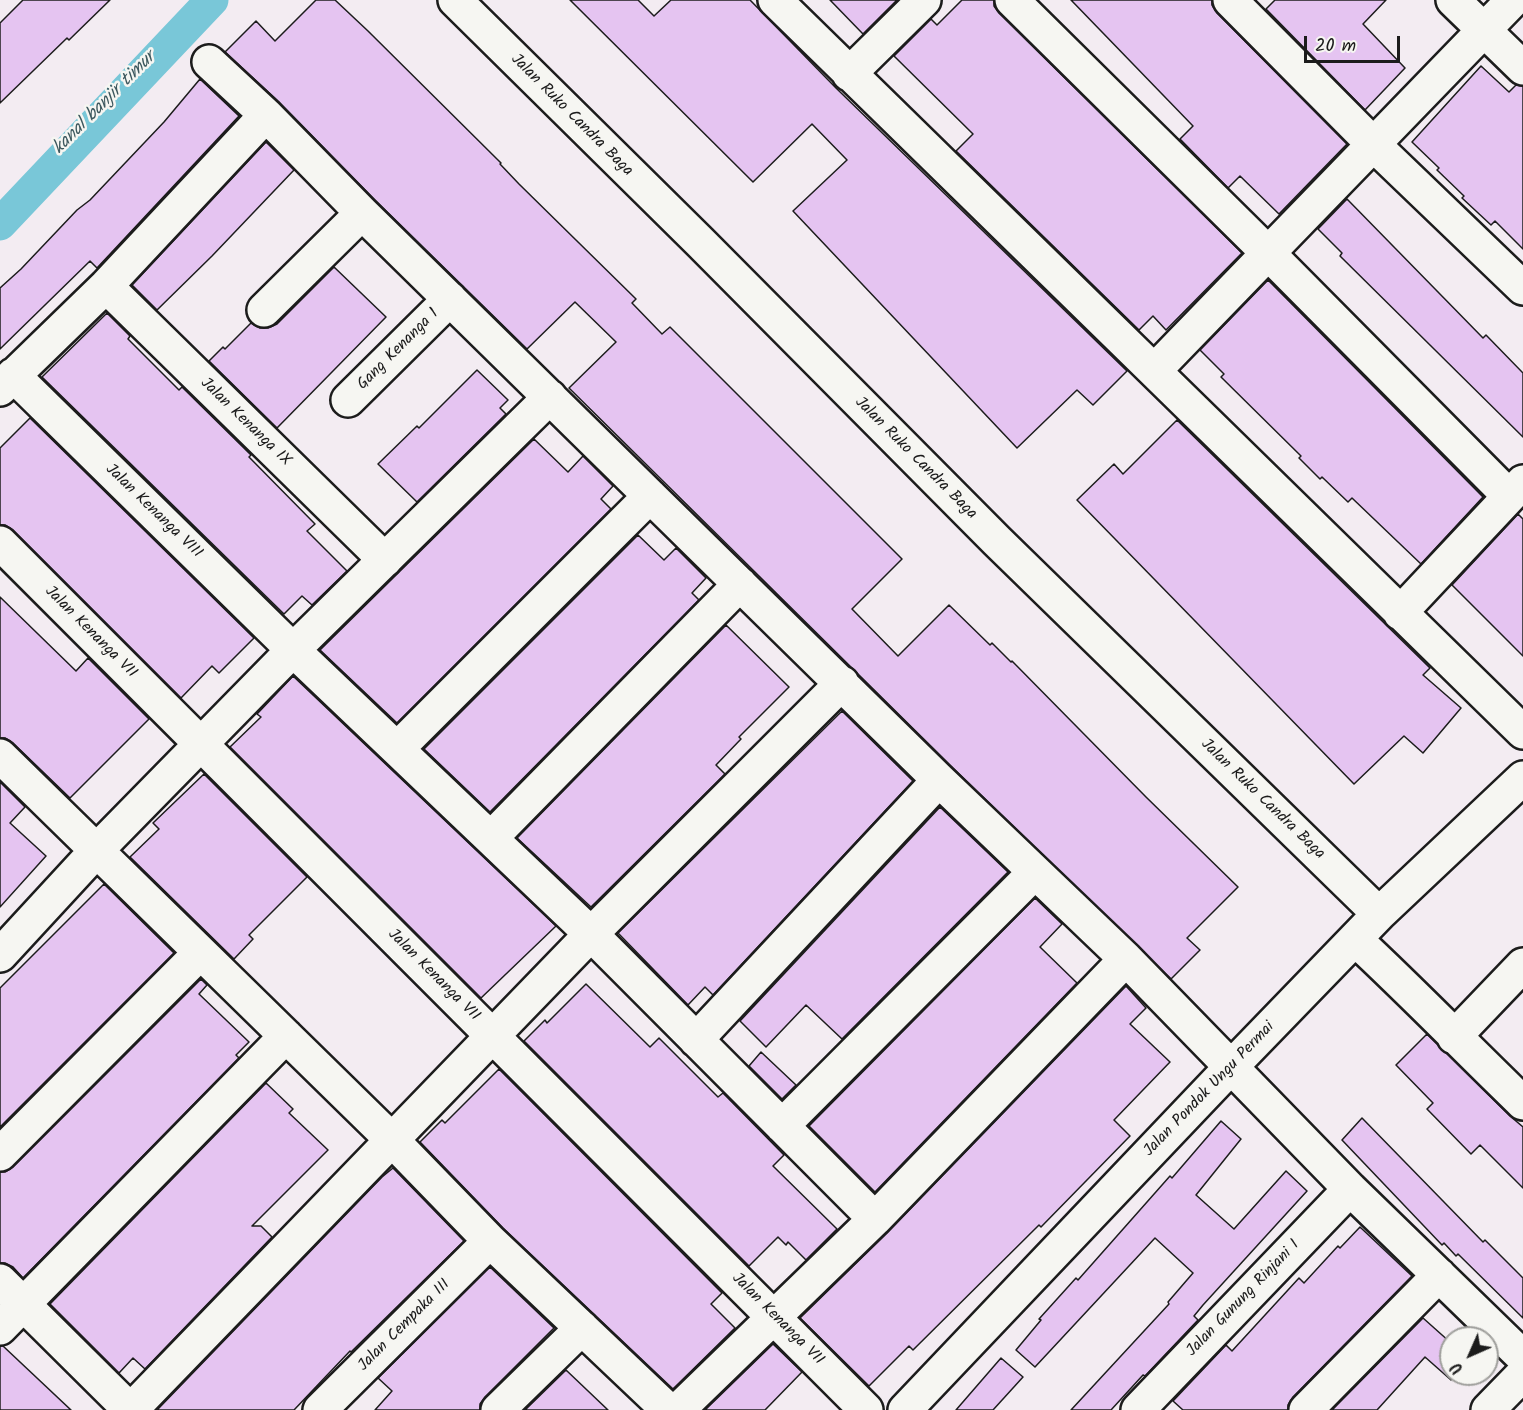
<!DOCTYPE html>
<style>
body{margin:0}
#map{position:relative;width:1523px;height:1410px;overflow:hidden;background:#f3ecf2;font-family:Kalam,sans-serif}
canvas{display:block}
.north{position:absolute;left:1439px;top:1326px;width:60px;height:60px;box-sizing:border-box;background:#f6f6f2;border:2px solid #9f9f9c;border-radius:50%;rotate:225deg;font-size:16px;font-weight:700;line-height:24px;text-align:center;color:#1c1c1c}
.north::after{content:'';display:block;margin:auto;width:21px;height:27px;background:#1c1c1c;clip-path:polygon(50% 0,100% 100%,50% 72%,0 100%)}
.scale{position:absolute;left:1304px;top:36px;width:96px;height:27px;box-sizing:border-box;border:3px solid #1c1c1c;border-top:0;padding-left:8px;font-size:18px;line-height:21px;white-space:nowrap;color:#1c1c1c;-webkit-text-stroke:4px #f6f6f2;paint-order:stroke}
</style>
<div id="map">
<canvas width="1523" height="1410"></canvas>
<div class="north">U</div>
<div class="scale">20 m</div>
</div>
<script>
const context = document.querySelector('canvas').getContext('2d');
context.lineJoin = 'round';
function trace(path, color, width, dash) {
  context.strokeStyle = color;
  context.lineWidth = width;
  context.lineCap = dash ? 'butt' : 'round';
  context.setLineDash(dash || []);
  context.stroke(path);
}
function fill(path, color) {
  context.fillStyle = color;
  context.fill(path, 'evenodd');
}
function drawText(font, color, halo, rows, align = 'center') {
  context.font = font + ' Kalam,sans-serif';
  context.lineWidth = 5;
  context.setLineDash([]);
  context.textBaseline = 'middle';
  context.strokeStyle = halo;
  context.fillStyle = color;
  for (const [text, x, y, turn = 0] of rows) {
    context.save();
    context.translate(x, y);
    context.rotate((+turn || 0) * Math.PI / 180);
    context.textAlign = isNaN(turn) ? turn : align;
    if (halo) context.strokeText(text, 0, 0);
    context.fillText(text, 0, 0);
    context.restore();
  }
}
trace(new Path2D(`
 M0,224L212,0`), '#79c7d8', 33);
const building = new Path2D(`
 M23,0H110L69,40L67,38L0,103V23Z
 M316,0H335L368,31L501,163L500,164L519,184L636,299L632,303L662,334L670,327L902,559L852,609L898,656L949,605L990,645L992,643L1011,662L1012,661L1146,797L1238,887L1187,938L1200,950L1171,979L952,767L569,388L616,342L575,302L527,349L375,200L279,102L225,52L256,21L275,41Z
 M570,0H638L654,16L671,0H750L836,88L1127,371L1093,405L1077,390L1017,448L793,211L847,160L812,124L753,182Z
 M830,0H897L863,34Z
 M962,0H994V6L999,13L1242,253L1166,330L1153,316L1139,330L956,151L973,134L894,56L931,19L937,25Z
 M1071,0H1212V5L1217,13L1347,144L1279,214L1240,176L1228,188L1180,139L1193,126Z
 M1275,0H1386L1363,24L1405,68L1365,110L1266,9Z
 M1481,66L1509,92L1516,85L1523,86V249L1495,221L1491,225L1462,198L1464,196L1437,170L1439,168L1412,142Z
 M200,79L239,116L97,268L90,261L0,349V288L21,269L77,210L90,200L164,122Z
 M266,142L294,170L212,256L157,310L132,285Z
 M1347,199L1483,338L1486,335L1523,373V437L1340,256L1342,253L1318,229Z
 M334,267L386,317L277,428L209,361L223,347L225,349L251,323L260,328H268L277,324Z
 M1268,280L1483,497L1421,564L1352,498L1348,502L1322,477L1320,479L1299,458L1301,456L1221,377L1224,374L1200,350Z
 M107,313L130,336L128,339L179,390L182,387L251,455L249,457L315,524L307,531L347,571L312,605L302,596L284,614L42,377Z
 M477,370L508,400L500,408L506,414L417,502L378,464L417,426L419,428Z
 M30,418L254,638L219,673L212,666L181,698L13,530L5,525H0V448Z
 M1177,420L1430,668L1423,675L1461,708L1423,753L1404,736L1354,784L1077,500L1114,464L1123,474Z
 M534,439L568,472L583,456L613,486L601,499L611,509L397,723L320,650Z
 M1518,514L1523,519V656L1452,585Z
 M638,535L664,560L676,548L706,578L692,593L699,600L490,812L424,749Z
 M0,597L76,671L88,658L149,719L70,798L13,743L5,738H0Z
 M726,625L789,687L739,737L741,739L716,765L725,774L591,907L517,838Z
 M293,676L556,926L481,998L230,747L261,717L257,714Z
 M842,711L913,781L713,995L705,987L688,1005L618,933Z
 M204,774L307,877L249,935L253,939L234,959L130,857L159,829L153,823Z
 M0,782L25,807L10,823L46,856L0,907Z
 M940,807L1008,872L842,1039L806,1005L766,1047L740,1021Z
 M104,884L174,953L0,1127V988Z
 M1035,898L1062,924L1040,947L1077,983L875,1192L809,1126Z
 M201,979L207,985L199,994L249,1042L236,1055L239,1058L23,1278L13,1267L5,1263H0V1172H5L13,1167Z
 M586,984L650,1047L659,1038L718,1097L723,1093L784,1155L773,1166L837,1229L806,1260L788,1242L786,1245L778,1237L749,1266L524,1041L545,1020L547,1023Z
 M1126,986L1146,1008L1130,1024L1170,1062L1114,1120L1130,1136L1041,1227L1039,1225L913,1350L909,1346L869,1386L800,1318L888,1232Z
 M1427,1034L1510,1116L1523,1127V1188L1480,1145L1471,1154L1427,1109L1433,1103L1396,1065Z
 M761,1052L796,1085L782,1099L749,1066Z
 M499,1069L722,1293L711,1304L735,1328L673,1389L503,1228L420,1142L442,1120L445,1123Z
 M266,1083L293,1109L289,1113L328,1150L252,1226H261L272,1237L145,1369L133,1358L119,1373L50,1304Z
 M1362,1118L1483,1242L1485,1240L1523,1278V1318L1458,1254L1456,1256L1444,1243L1442,1245L1342,1140Z
 M1221,1121L1241,1139L1196,1195L1234,1229L1286,1171L1307,1191L1203,1305L1194,1316L1198,1320L1145,1376L1143,1375L1111,1410H1071L1169,1304L1168,1302L1193,1273L1155,1238L1035,1367L1016,1350L1041,1320L1039,1319L1076,1278L1078,1280L1170,1176L1172,1178Z
 M393,1168L464,1241L351,1352L350,1351L294,1410H157L382,1177Z
 M1360,1227L1412,1276L1293,1397L1288,1405V1410H1183L1173,1401L1226,1345L1232,1351L1299,1278L1304,1283L1338,1246L1340,1248Z
 M490,1267L554,1328L485,1397L480,1404V1410H375L392,1391L378,1378Z
 M1423,1318L1451,1343V1380L1425,1357L1377,1410H1332Z
 M773,1344L802,1372L765,1410H705Z
 M0,1346H3L71,1410H0Z
 M1001,1358L1023,1377L993,1410H956Z
 M566,1370L608,1410H525Z`);
fill(building, '#e5c4f1');
trace(building, '#1c1c1c', 1.5);
const minor = new Path2D(`
 M455,0L700,242L997,541L1379,914
 M775,0L1523,732
 M1012,0L1268,253L1509,496
 M1230,0L1373,144L1523,288
 M1453,0L1523,68
 M209,62L266,115L362,213L939,780L1126,959L1350,1189L1523,1357
 M849,74L924,0
 M106,286L385,560
 M264,310L362,213
 M1155,370L1513,0
 M13,375L293,650L591,934L875,1219
 M0,389L106,286L266,115
 M348,400L450,299
 M0,543L866,1410
 M1400,613L1523,482
 M397,749L650,496
 M0,756L392,1140L490,1241L668,1410
 M491,838L740,584
 M1356,940C1413,993 1467,1049 1523,1103
 M0,955L96,851L293,650L550,397
 M1454,1037L1523,965
 M696,1040L939,780
 M782,1126L1035,872
 M0,1154L200,953
 M0,1281L130,1410
 M0,1328L286,1036
 M131,1410L591,934L842,683
 M320,1410L490,1241
 M498,1410L582,1328
 M678,1410L875,1219L1126,959
 M905,1410L1232,1066L1379,914L1523,778
 M1138,1410L1350,1189
 M1306,1410L1439,1275
 M1488,1410L1523,1374`);
trace(minor, '#1c1c1c', 38);
trace(minor, '#f6f6f2', 33);
drawText('16px', '#1c1c1c', '#f6f6f2', [
 ["Jalan Ruko Candra Baga",571,116,45],
 ["Gang Kenanga 1",399,350,-45],
 ["Jalan Kenanga IX",245,423,44],
 ["Jalan Ruko Candra Baga",915,459,45],
 ["Jalan Kenanga VIII",153,512,44],
 ["Jalan Kenanga VII",90,633,45],
 ["Jalan Ruko Candra Baga",1262,800,44],
 ["Jalan Kenanga VII",433,976,45],
 ["Jalan Pondok Ungu Permai",1210,1090,-46],
 ["Jalan Gunung Rinjani I",1244,1299,-46],
 ["Jalan Kenanga VII",777,1320,45],
 ["Jalan Cempaka III",405,1326,-45]
]);
drawText('italic 18px', '#3d585e', '#f6f6f2', [
 ["kanal banjir timur",105,104,-45]
]);
</script>
